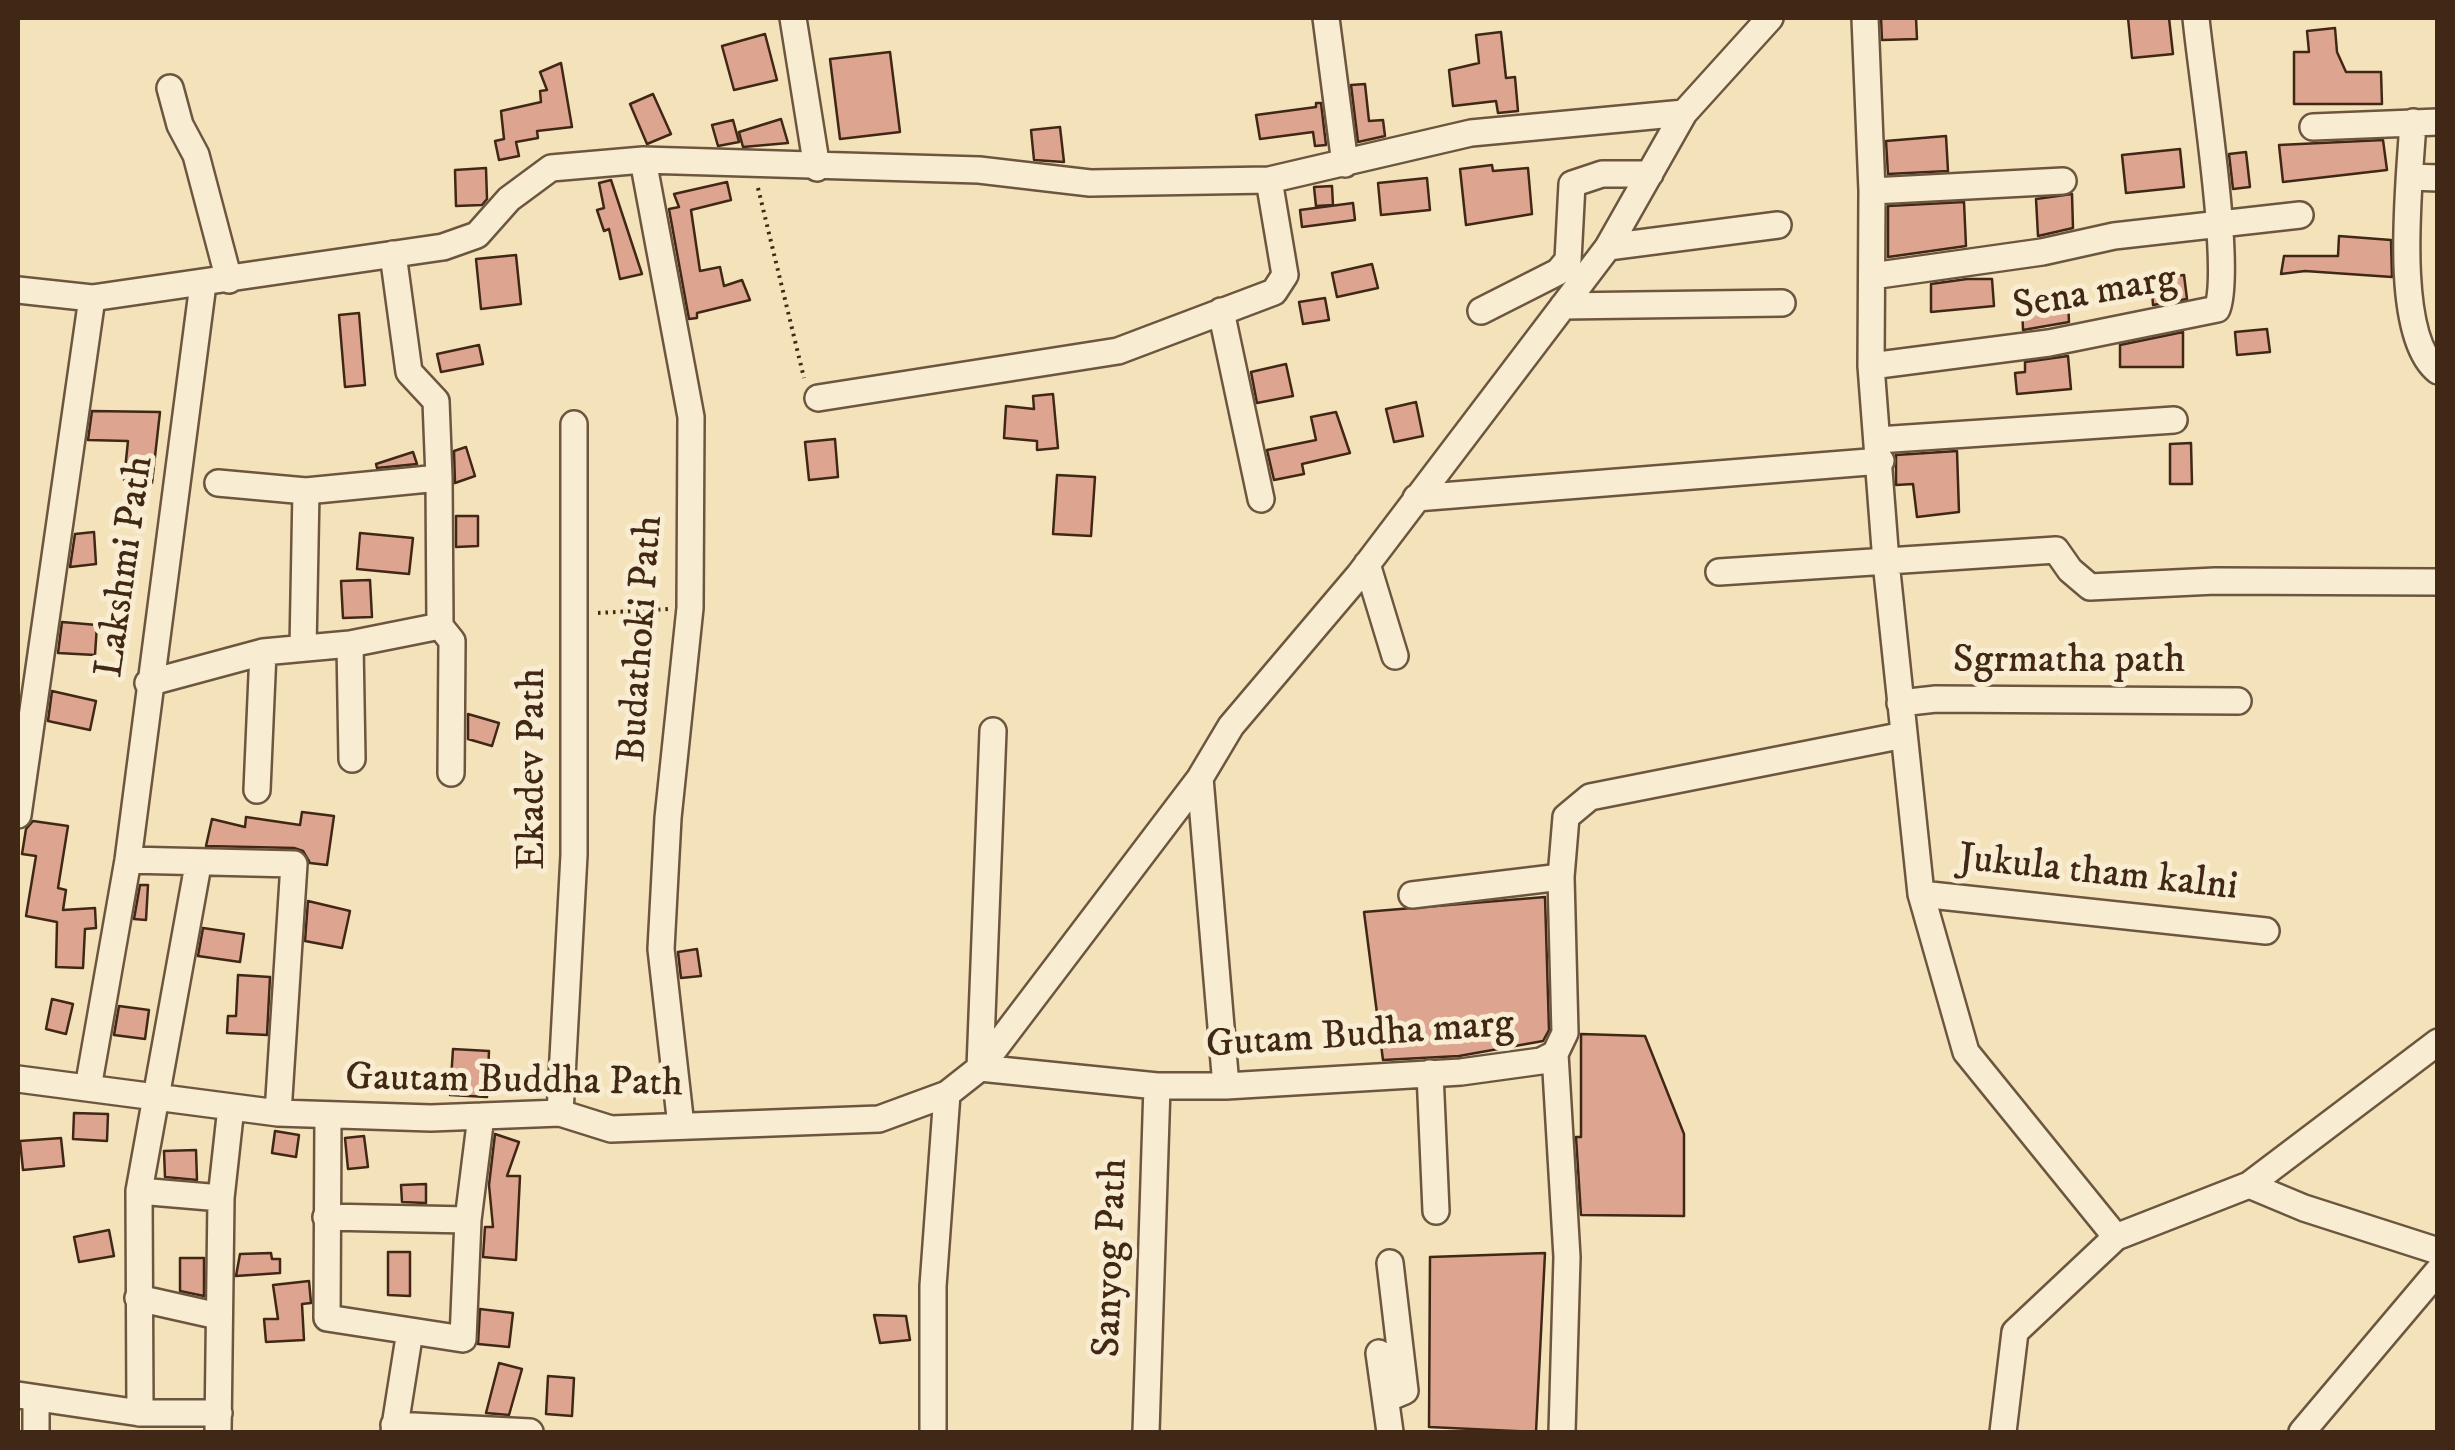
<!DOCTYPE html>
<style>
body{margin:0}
#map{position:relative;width:2455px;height:1450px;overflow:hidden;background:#f4e3ba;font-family:"IM FELL DW Pica",serif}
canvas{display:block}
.frame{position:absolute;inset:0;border:20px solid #402716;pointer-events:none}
</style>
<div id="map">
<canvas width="2455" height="1450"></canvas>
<div class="frame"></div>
</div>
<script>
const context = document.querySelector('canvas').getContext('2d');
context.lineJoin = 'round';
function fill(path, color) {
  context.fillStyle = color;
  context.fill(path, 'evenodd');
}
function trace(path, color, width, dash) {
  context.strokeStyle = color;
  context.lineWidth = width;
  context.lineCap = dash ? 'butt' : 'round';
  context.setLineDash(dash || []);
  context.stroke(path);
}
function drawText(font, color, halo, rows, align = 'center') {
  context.font = font + ' "IM FELL DW Pica",serif';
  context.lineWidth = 10;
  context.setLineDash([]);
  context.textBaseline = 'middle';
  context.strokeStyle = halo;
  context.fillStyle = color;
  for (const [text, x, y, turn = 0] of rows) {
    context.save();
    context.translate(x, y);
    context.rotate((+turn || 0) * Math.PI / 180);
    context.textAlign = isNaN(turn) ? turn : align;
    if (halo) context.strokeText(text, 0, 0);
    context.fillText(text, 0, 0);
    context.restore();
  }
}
const building = new Path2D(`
 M1881,18H1916L1917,39L1882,40Z
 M2128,18H2169L2173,54L2132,58Z
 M2335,28L2337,52L2346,72H2381L2382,104H2294V52H2309L2307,31Z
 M1501,32L1506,78L1515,77L1518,111L1498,113L1496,101L1453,106L1449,70L1479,63L1476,35Z
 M765,34L777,80L734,90L722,46Z
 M890,52L900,132L840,139L830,59Z
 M561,63L572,127L537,131L538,138L516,142L519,156L499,160L495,141L504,139L501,111L541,102L540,91L547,90L540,72Z
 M1365,84L1369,121L1383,120L1385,136L1358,142L1351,85Z
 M653,94L671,134L647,144L630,104Z
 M1316,103H1321L1326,145L1315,146L1313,132L1260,139L1256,115L1316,107Z
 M781,119L788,143L743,147L739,132Z
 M733,120L739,142L718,146L712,125Z
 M1060,127L1064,162L1034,160L1031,130Z
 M1946,136L1948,171L1888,174L1886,141Z
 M2383,140L2387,170L2283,182L2279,145Z
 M2180,149L2184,187L2126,193L2122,155Z
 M2246,152L2250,187L2233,189L2229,154Z
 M1492,165L1493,171L1528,168L1532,214L1466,225L1460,169Z
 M486,168L487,199L482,205L456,206L455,170Z
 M1427,178L1430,210L1381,215L1378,183Z
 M611,180L642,274L620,279L609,229L604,231L597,210L604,208L599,183Z
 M727,182L731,200L691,210L700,271L720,267L724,286L742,280L750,300L697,313V318L689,319L669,209L679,207L674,194Z
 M1332,186L1333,205L1316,206L1314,187Z
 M2072,194L2073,228L2038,236L2036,199Z
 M1964,202L1966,246L1888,257V206Z
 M1353,203L1355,220L1302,227L1300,210Z
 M2339,236L2391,240L2392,277L2305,271L2281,274L2284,256H2338Z
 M516,255L521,304L481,309L476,259Z
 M1372,264L1378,288L1337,297L1332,273Z
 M2184,275L2187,299L2153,305L2151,278Z
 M1967,279H1992L1994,306L1931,312V284Z
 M1325,298L1329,320L1303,324L1299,302Z
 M2068,301L2069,322L2023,330L2022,304Z
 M359,313L365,385L345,387L339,315Z
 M2267,329L2270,352L2237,355L2235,332Z
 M2183,332V367H2120V345Z
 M479,345L483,364L441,372L437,354Z
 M2068,356L2071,389L2017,394L2015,373L2025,372V362Z
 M1286,364L1293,396L1257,403L1251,372Z
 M1053,394L1058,448L1037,450V441L1004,438L1006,406L1034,409L1033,396Z
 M1416,402L1423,436L1394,442L1386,409Z
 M92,411L160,412L152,483L124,480L128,441L88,440Z
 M1336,412L1350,453L1302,464L1304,474L1274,480L1267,450L1316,440L1311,417Z
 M835,439L838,477L809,480L805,442Z
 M2191,443L2192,484H2170V444Z
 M466,447L475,476L455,483L454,451Z
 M1957,451L1959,512L1917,517L1913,484L1896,485V455Z
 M413,452L417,464L377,468L376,464Z
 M1057,475L1095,477L1091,536L1053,534Z
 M456,516H478V546L456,547Z
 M94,532L96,564L70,567L75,534Z
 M360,533L413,538L409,574L357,569Z
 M370,580L372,617L343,618L341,581Z
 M62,622L97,625L95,655L58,653Z
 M52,691L96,701L90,730L48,721Z
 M468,714L499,723L492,746L468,739Z
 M302,812L334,816L327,865L310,863L303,851L294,848L206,846L212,819L245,827L246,817L300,825Z
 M33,821L68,826L58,888L66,890L63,910L95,908L96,928L85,929L83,968L56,967L57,922L26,916L36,856L22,854L26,829Z
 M140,885H148L146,920L134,919Z
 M1545,897L1549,1030L1543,1041L1459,1056L1383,1060L1364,912Z
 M308,901L350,911L342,948L305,941Z
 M203,928L244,934L240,962L198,956Z
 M697,949L701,976L681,978L678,952Z
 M238,975L270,977L267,1035L227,1033L228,1016H236Z
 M52,999L73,1004L66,1034L46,1029Z
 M119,1006L149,1010L145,1039L114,1035Z
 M1581,1034L1645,1036L1684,1134V1216L1581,1215L1576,1137H1581Z
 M453,1049L489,1051L487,1097L450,1095Z
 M74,1113L108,1114L107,1141L73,1139Z
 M275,1131L299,1135L296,1157L272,1153Z
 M495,1134L519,1142L507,1176H520L516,1260L483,1257L485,1227H493L489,1185Z
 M364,1136L368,1167L348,1169L345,1138Z
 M61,1138L64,1166L23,1170L20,1141Z
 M196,1150L197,1180L165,1177L164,1151Z
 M426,1184V1203L402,1202L401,1185Z
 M109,1230L114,1256L79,1262L74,1237Z
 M388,1252H410V1296L388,1295Z
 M271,1253L272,1259H280V1273L236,1276L240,1254Z
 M1545,1253L1536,1432L1429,1427L1430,1257Z
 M180,1258H204V1296L180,1291Z
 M309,1281L311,1303L302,1304L304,1340L266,1342L264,1319H278L273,1285Z
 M480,1309L513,1313L509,1347L478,1344Z
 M874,1315L906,1316L910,1340L880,1343Z
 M499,1363L522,1369L509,1415L486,1413Z
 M548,1376L574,1378L572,1416L546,1414Z`);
fill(building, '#dda58f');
trace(building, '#402716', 2.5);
const street = new Path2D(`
 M793,18L817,168
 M1326,18L1345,164
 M1865,18L1872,191L1871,366L1886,562L1921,894L1966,1052L2116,1237L2015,1332L2003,1432
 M170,88L180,125L196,155L229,280
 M2413,122C2410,178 2391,335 2438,371
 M2313,127L2438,122
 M643,160L691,417L690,608L668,818L661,949L681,1126
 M2410,177L2438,178
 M1872,191L2063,181
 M1608,247L1778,225
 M1872,276L2042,252L2114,236L2300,215
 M18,290L92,298L443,247L477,235L509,199L551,168L643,160L979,170L1090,183L1269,180L1471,133L1684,113L1770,18
 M1563,306L1782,303
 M1221,311L1261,499
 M1481,311L1558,272L1568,260L1572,184L1602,174H1650
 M1871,366L2049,343L2217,309C2233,269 2201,73 2196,18
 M818,398L1118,351L1274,292L1285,275L1269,180
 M1878,440L2174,420
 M439,478L440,626L452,641L451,773
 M218,483L306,491L439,478L436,401L409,372L393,254
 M1416,498L1881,461
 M1367,564L1395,656
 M1719,572L2056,550L2070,570L2090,587L2215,581L2438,582
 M350,644L352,759
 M303,648L306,491
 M148,683L263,652L350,644L440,626
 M1900,703L1936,699L2238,701
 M1200,778L1226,1086
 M257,790L263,652
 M18,815L92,298
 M128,860L294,864L278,1113
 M1921,894L2266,931
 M1412,895L1561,877
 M1555,1054L1567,1257L1562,1432
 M980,1068L1200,778L1231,726L1359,575L1608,247L1684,113
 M980,1068L993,731
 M1430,1073L1436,1211
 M18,1079L278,1113L431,1118L560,1113L611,1129L879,1119L947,1094L980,1068L1157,1086H1226L1461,1072L1541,1061L1555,1054L1565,1033L1561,877L1566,817L1590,797L1904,735
 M88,1088L128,860L203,284
 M560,1113L574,855V424
 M328,1115L327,1318L463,1339L468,1220L481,1116
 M2249,1185L2304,1208L2438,1251
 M139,1191L221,1198
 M326,1217L468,1220
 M2116,1237L2249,1185L2438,1042
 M138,1298L218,1316
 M1379,1353L1390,1432
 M18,1395L140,1413H219
 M1386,1399L1405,1391L1390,1263
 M140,1413L139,1191L198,865
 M394,1425L530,1432
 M36,1432V1399
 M218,1432L221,1198L231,1107
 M394,1432L410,1331
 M933,1432V1286L947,1094
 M1146,1432L1157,1086
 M2302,1432L2438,1271`);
trace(street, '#6d563f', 30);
trace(new Path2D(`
 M758,188L804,378
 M598,613L669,609`), '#402716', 4, [2.5, 5]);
trace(street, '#f8edd2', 25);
drawText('40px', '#402716', '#f8edd2', [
 ["Sena marg",2095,295,-10],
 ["Lakshmi Path",127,567,-82],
 ["Budathoki Path",643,639,-86],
 ["Sgrmatha path",2069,663],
 ["Ekadev Path",535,769,-90],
 ["Jukula tham kalni",2098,875,6],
 ["Gutam Budha marg",1360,1037,-4],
 ["Gautam Buddha Path",514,1083,1],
 ["Sanyog Path",1113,1258,-88]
]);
</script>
